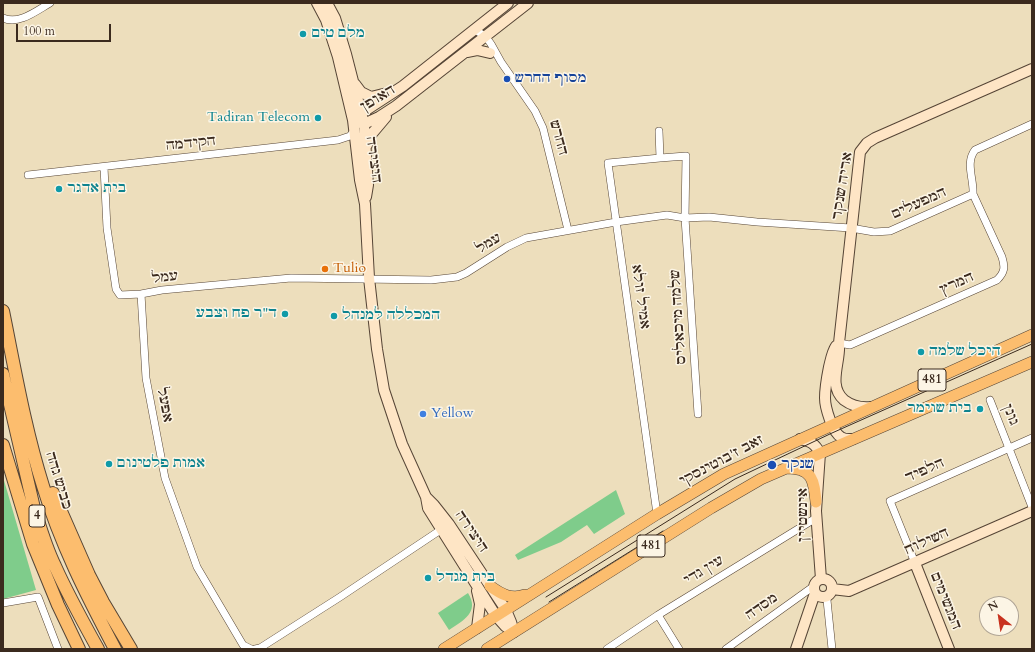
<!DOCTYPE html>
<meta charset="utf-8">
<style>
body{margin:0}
#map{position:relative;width:1035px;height:652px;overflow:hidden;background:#eddebc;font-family:Cardo,serif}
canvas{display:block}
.frame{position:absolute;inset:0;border:4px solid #3b2a1e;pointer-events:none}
.north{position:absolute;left:979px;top:596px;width:40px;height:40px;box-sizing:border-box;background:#fcf5e5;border:1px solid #afa495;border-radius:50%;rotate:330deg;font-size:11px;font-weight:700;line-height:16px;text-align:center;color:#3b2a1e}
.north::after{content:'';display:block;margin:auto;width:14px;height:18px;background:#c8321e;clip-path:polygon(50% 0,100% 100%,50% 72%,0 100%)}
.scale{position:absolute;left:16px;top:24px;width:95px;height:18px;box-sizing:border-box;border:2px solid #3b2a1e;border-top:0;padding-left:5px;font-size:12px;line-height:14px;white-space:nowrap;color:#3b2a1e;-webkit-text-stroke:3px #fcf5e5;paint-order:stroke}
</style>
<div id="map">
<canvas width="1035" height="652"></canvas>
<div class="frame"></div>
<div class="north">N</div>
<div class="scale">100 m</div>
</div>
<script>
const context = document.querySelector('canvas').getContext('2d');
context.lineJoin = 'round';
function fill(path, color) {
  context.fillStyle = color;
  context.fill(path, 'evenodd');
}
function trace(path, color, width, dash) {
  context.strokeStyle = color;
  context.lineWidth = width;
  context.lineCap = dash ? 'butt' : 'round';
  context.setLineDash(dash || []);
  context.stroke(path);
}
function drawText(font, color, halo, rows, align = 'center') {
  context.font = font + ' Cardo,"Frank Ruhl Libre",serif';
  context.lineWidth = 3;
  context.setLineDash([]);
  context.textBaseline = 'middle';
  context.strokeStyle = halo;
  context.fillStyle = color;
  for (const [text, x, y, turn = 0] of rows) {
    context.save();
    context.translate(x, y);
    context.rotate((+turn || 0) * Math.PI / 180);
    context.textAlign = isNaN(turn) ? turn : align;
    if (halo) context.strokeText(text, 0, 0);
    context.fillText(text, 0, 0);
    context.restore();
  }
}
fill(new Path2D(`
 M3,477L36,590L3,599Z
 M616,490L625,514L594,534L587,525L561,542L518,560L515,555Z
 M468,593C480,612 463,621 449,630L438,613Z`), '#7fcc8b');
const street = new Path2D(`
 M3,18C19,25 36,11 50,3
 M474,29L486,37L491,44L501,62L535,111L543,128L568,230
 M660,158L686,156L685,218L698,414
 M104,167L107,228L116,289L120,295L141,294L162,290L291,278L431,280L457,277L466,273L507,247L526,238L616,222L667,215L685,218L709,217L757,222L851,228L874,232L890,231L973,194
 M28,175L338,140L350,136L354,131
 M141,294L146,378L165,478L197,567L243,645L251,649
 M839,343L850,345L997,280C1005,272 1005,267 1002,257L973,194C974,179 965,163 975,150L1032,124
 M990,400L1032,507
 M657,514L608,163L660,158L659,131
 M915,563L890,501L1032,438
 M827,600L832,649
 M3,603L38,597L58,649
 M658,615L679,649
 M255,649L260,648L340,597L445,527
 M607,649L658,615L816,518
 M726,649L814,586`);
const secondary = new Path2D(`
 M317,3L326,20L338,57L353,120L360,180L365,204L369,278L377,349L384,390L402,444L426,497L428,508L496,616L505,626L514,632
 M327,3L335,18L346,54L364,124L368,185L366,197
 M467,52L477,50L490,53
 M355,84L361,92L371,97L387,93
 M357,116L403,86L508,3
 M353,120L364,124L379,117L396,106L528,3
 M367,145L370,136L386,117
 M836,346C832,352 831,359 829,367C827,377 825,387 825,398C825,407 832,432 841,437C845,440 849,439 853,439
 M871,407C861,408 852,406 844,400C827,385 841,362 839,343L860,152L867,143L875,138L1032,69
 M800,439C811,441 815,444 820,453L816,511L821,579
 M426,497L434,505L449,524L506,610L511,622L514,632
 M915,563L949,649
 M814 588a9 9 0 1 1 18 0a9 9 0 1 1-18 0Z
 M832,589L849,591L1032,511
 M477,628L480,604L477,591
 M796,649L815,593`);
const primary = new Path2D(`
 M787,468C813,468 814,481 816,502
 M490,586C501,594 511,600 525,595
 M444,649L657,514L724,474L1032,335
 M487,649L711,508L761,479L1032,362`);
const highway = new Path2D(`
 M3,311C15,370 25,429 43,486C60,543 87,596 115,649
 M3,374L34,508C40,527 46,548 55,566C68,595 83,622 98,649
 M3,445L33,544L58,605L79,649
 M53,493L89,575L103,602L131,649`);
trace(street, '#564536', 8);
trace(secondary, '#564536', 12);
trace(primary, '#564536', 12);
trace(highway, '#564536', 14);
trace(street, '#fff', 7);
trace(secondary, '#fee5c5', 10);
trace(primary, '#fcbd6e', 11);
trace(highway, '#fcbd6e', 12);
trace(new Path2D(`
 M546,597L735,479L832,433L1032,344
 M549,602L663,531`), '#3b2a1e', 1);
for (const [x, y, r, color] of [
 [303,34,4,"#0f9aa8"],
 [507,79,4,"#1a4fb4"],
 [318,118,4,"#0f9aa8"],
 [59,189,4,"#0f9aa8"],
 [325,269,4,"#e8710a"],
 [285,314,4,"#0f9aa8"],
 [334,316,4,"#0f9aa8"],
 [921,352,4,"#0f9aa8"],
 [980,409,4,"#0f9aa8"],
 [423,414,4,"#3f7fe0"],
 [109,464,4,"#0f9aa8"],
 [772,465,5,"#1a4fb4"],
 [428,578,4,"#0f9aa8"]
]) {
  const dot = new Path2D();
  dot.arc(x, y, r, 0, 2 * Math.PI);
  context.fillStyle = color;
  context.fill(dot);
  trace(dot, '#fcf5e5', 1.5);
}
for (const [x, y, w] of [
 [932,380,28],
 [37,516,16],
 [651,546,28]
]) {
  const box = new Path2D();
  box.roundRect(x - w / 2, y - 11, w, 22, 3);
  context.fillStyle = '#fcf5e5';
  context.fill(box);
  trace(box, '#3b2a1e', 1);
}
drawText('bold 13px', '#3b2a1e', null, [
 ["481",932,380],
 ["4",37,516],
 ["481",651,546]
]);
drawText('14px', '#0d838f', '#fcf5e5', [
 ["מלם טים",311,34],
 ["Tadiran Telecom",310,118,"right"],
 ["בית אדגר",67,189],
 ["ד\"ר פח וצבע",277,314,"right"],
 ["המכללה למנהל",342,316],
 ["היכל שלמה",929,352],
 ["בית שוימר",972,409,"right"],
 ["אמות פלטינום",117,464],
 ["בית מגדל",436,578]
], 'left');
drawText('14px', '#164399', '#fcf5e5', [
 ["מסוף החרש",515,79],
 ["שנקר",781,465]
], 'left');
drawText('14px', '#3b2a1e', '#fcf5e5', [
 ["האופן",378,99,-31],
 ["החרש",558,138,74],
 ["הקידמה",191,144,-6],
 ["היצירה",373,160,82],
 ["אריה שנקר",843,186,-81],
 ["המפעלים",919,204,-24],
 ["עמל",489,244,-32],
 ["עמל",165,278,-7],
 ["המרץ",957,284,-24],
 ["אמיל זולא",640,297,82],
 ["שלמה מיכאליס",679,317,-94],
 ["אפעל",164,405,79],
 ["גונן",1010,415,68],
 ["זאב ז'בוטינסקי",722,461,-28],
 ["הלפיד",925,471,-24],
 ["כביש גהה",58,481,73],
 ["אינשטיין",804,515,-90],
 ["היצירה",471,532,56],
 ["השילוח",927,542,-24],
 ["עין גדי",704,571,-31],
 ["המגשימים",945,601,68],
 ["מסדה",762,607,-35]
]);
drawText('14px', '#c56008', '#fcf5e5', [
 ["Tulio",333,269]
], 'left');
drawText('14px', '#366cbe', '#fcf5e5', [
 ["Yellow",431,414]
], 'left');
</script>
